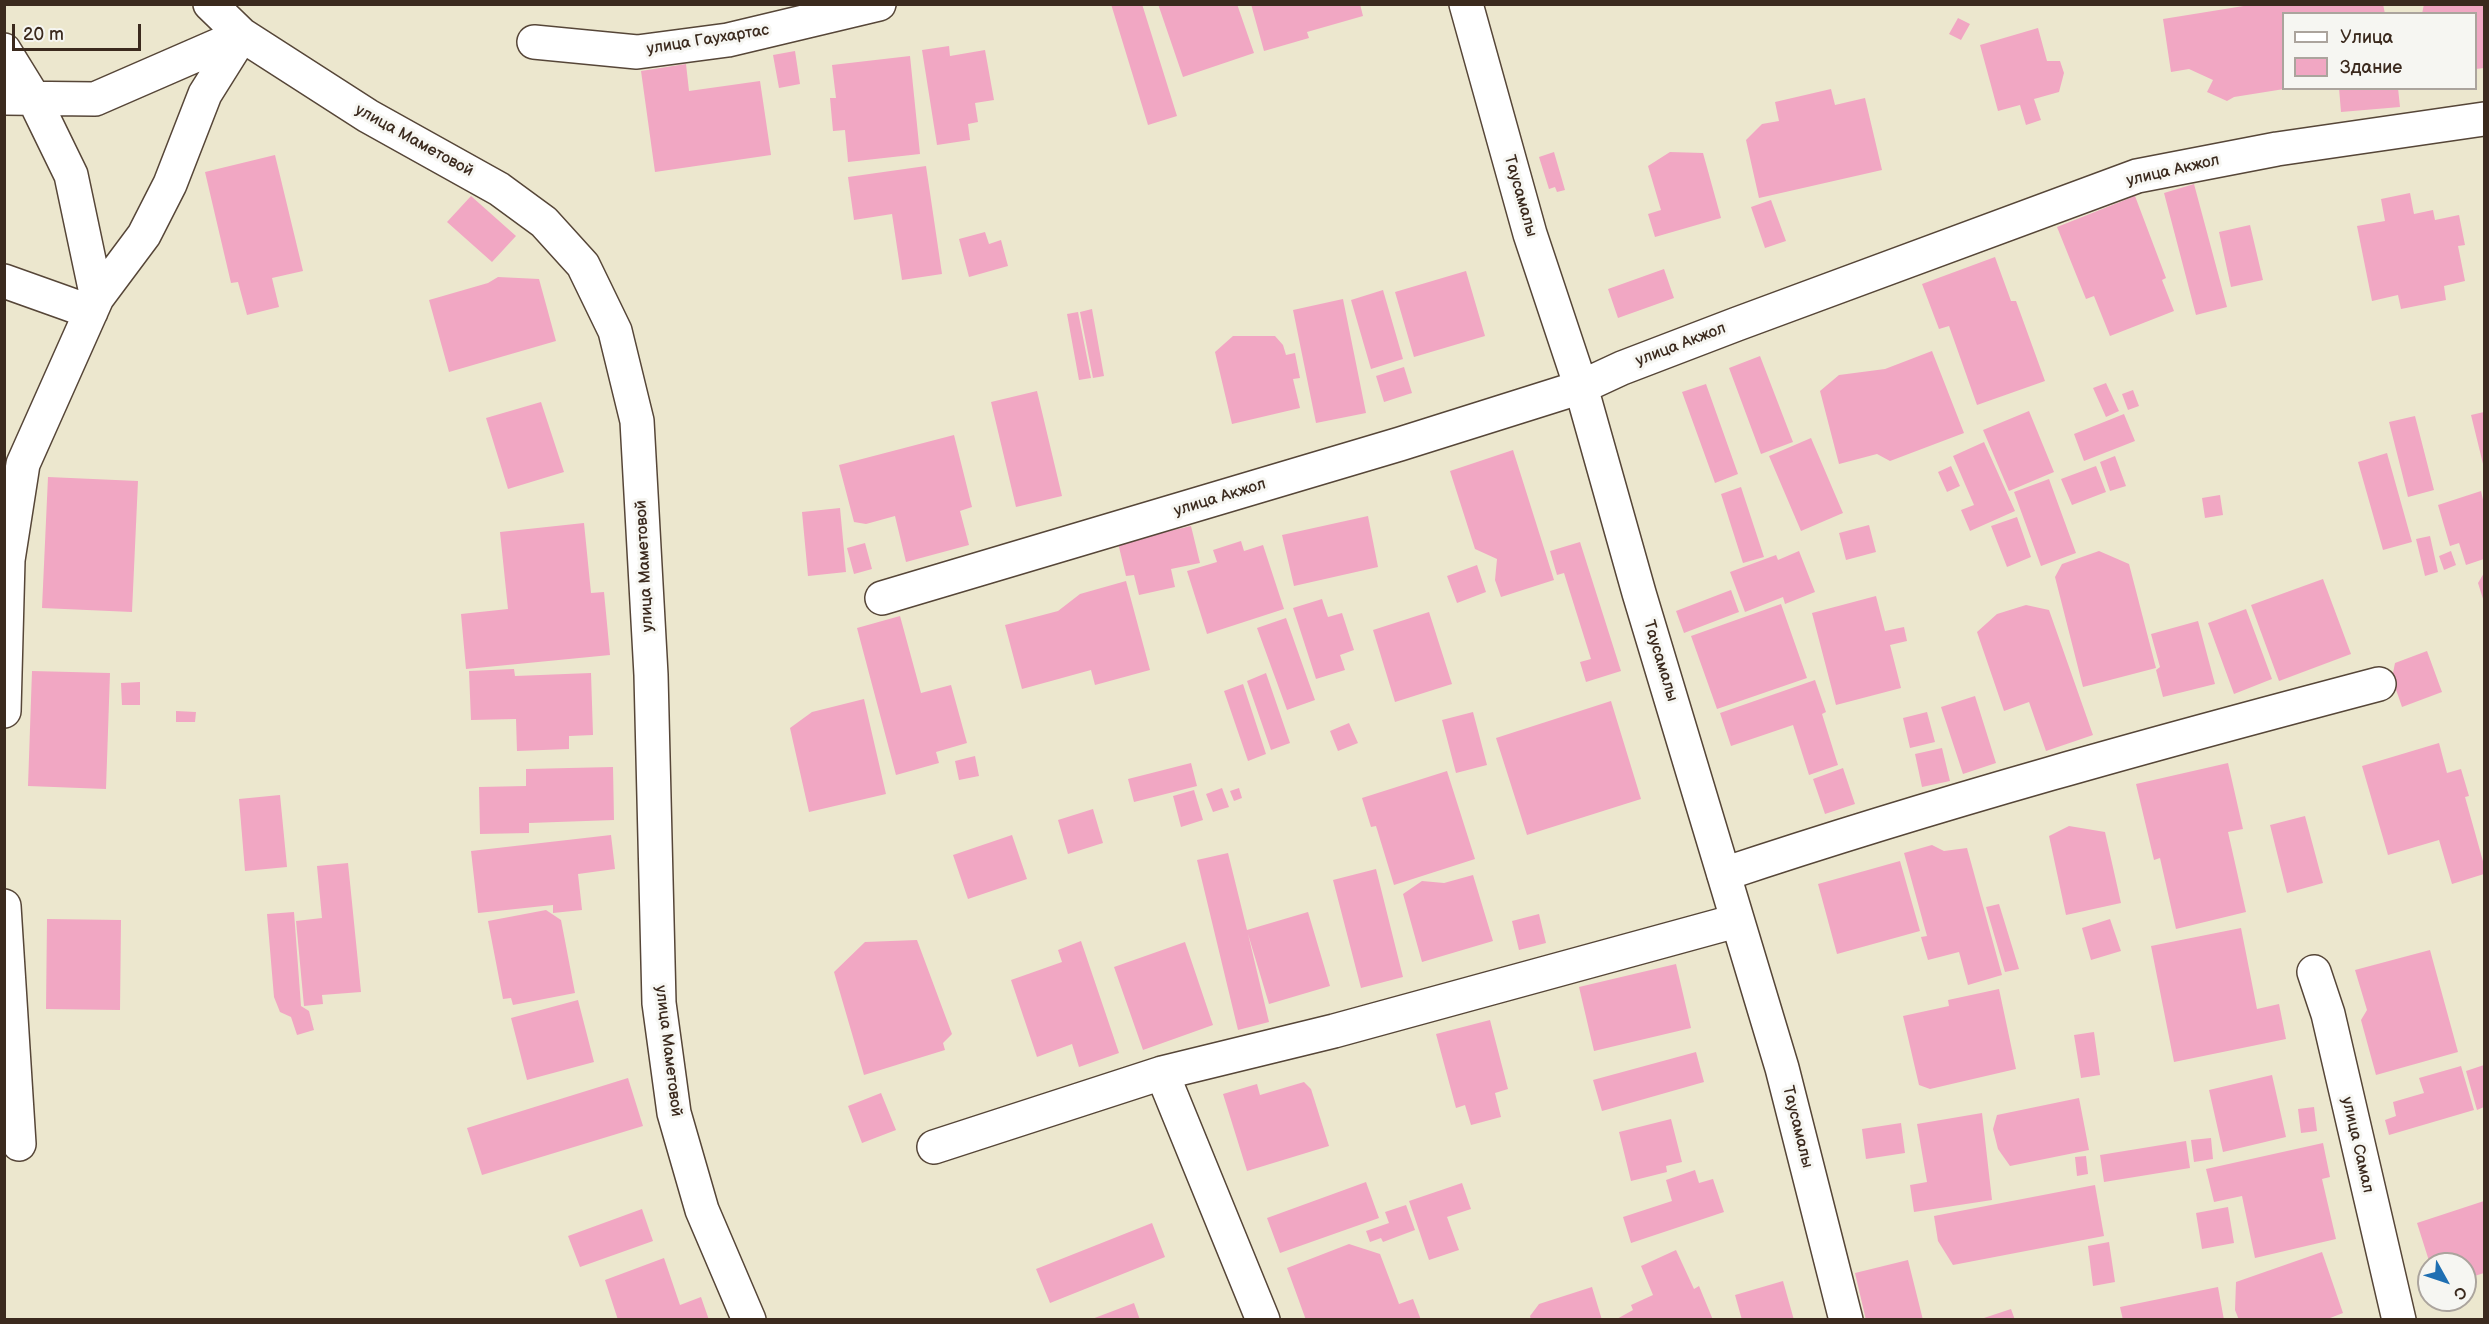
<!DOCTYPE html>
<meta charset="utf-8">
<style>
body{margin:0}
#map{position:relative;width:2489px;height:1324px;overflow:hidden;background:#ece7ce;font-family:"Balsamiq Sans",sans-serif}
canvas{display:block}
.frame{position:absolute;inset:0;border:6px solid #3b2a1e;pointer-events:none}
.legend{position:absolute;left:2282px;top:12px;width:195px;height:78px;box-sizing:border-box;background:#f6f6f2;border:2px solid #aba49d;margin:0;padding:8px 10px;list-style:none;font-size:18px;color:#3b2a1e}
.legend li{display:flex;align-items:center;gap:12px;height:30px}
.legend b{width:30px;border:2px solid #aba49d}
.north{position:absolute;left:2417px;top:1252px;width:60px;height:60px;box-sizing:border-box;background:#f6f6f2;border:2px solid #aba49d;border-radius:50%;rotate:130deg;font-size:16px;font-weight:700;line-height:24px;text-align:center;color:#3b2a1e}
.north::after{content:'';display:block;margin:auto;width:21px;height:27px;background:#1f6fb2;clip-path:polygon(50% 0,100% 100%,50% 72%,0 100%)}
.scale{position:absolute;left:12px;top:24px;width:129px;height:27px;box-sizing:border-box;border:3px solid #3b2a1e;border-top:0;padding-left:8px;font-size:18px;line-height:21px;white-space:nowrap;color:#3b2a1e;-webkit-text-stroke:4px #f6f6f2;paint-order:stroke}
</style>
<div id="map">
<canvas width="2489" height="1324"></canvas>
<div class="frame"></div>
<ul class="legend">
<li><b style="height:8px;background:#fff"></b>Улица</li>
<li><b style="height:16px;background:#f1a7c3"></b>Здание</li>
</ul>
<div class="north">С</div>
<div class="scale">20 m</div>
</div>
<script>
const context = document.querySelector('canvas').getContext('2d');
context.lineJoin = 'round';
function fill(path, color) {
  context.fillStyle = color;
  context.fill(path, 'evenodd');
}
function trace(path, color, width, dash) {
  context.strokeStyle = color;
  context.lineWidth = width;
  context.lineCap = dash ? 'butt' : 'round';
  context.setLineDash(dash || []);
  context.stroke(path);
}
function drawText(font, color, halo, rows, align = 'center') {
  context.font = font + ' "Balsamiq Sans",sans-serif';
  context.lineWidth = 6;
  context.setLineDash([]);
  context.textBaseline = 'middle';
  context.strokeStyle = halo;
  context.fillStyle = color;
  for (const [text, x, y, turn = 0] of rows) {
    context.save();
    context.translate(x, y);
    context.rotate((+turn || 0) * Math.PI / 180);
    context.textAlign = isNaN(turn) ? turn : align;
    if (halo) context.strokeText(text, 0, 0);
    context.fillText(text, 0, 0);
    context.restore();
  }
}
fill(new Path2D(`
 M1111,4H1142L1177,116L1148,125Z
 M1158,4H1237L1254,53L1183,77Z
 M1251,4H1360L1363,16L1307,32L1309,38L1264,51Z
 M2256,4H2383L2385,14H2284V89L2234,97L2227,101L2207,92L2213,80L2189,69L2171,72L2163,19Z
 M2424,4H2484V68L2476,69V14H2422Z
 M1958,18L1970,24L1961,40L1949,34Z
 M2038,28L2047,61H2060L2064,73L2059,92L2034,99L2041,120L2026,125L2020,105L1998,111L1980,45Z
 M949,46L950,56L985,50L994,100L975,103L978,122L968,124L970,140L937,145L922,50Z
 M795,51L800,84L779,88L773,55Z
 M910,56L920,154L848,162L845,130L833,131L830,98H836L832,65Z
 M686,64L689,91L760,81L771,155L655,172L641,71Z
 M2339,88H2398L2400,107L2341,112Z
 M1831,89L1835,105L1865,98L1882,170L1759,198L1746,140L1762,124L1779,121L1775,102Z
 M1554,152L1565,190L1557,192L1555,187L1549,189L1539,157Z
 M1670,152L1703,153L1721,218L1655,237L1648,214L1661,210L1648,166Z
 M275,155L303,271L272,278L279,307L247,315L238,282L231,283L205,172Z
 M926,166L942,274L902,280L892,214L854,220L848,177Z
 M2194,184L2227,307L2196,315L2164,193Z
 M2410,193L2414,214L2433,210L2435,220L2459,215L2465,245L2458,246L2465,281L2444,286L2446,300L2401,309L2398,295L2372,301L2357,226L2385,221L2381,199Z
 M471,196L516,236L492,262L447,222Z
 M2135,196L2166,278L2162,280L2174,311L2110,336L2094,296L2086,299L2057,227Z
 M1771,200L1786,241L1765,248L1751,207Z
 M2250,225L2263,280L2231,287L2219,232Z
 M985,232L989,244L1001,240L1008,266L969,277L959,239Z
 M1995,257L2011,301H2016L2045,381L1977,405L1949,326L1939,329L1922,284Z
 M1664,269L1674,298L1618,318L1608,289Z
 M1466,271L1485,336L1414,357L1395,292Z
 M498,277L539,279L556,341L449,372L429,300L488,283Z
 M1383,290L1403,359L1371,369L1351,300Z
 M1343,299L1366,413L1316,423L1293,310Z
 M1092,309L1104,376L1093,378L1080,312Z
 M1078,312L1091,378L1079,380L1067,314Z
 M1233,336H1275L1283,345L1286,355L1295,353L1300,378L1293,379L1300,408L1232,424L1215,352Z
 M1932,351L1964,433L1890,461L1877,454L1839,464L1820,391L1839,375L1885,369Z
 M1760,356L1793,442L1761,454L1729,368Z
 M1404,367L1412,393L1384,402L1376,376Z
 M2106,383L2119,411L2106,417L2093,388Z
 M1706,384L1738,474L1715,483L1682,392Z
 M2133,390L2139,406L2128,410L2122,394Z
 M1037,391L1062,496L1016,507L991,402Z
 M541,402L564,472L508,489L486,418Z
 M2029,411L2054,472L2009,491L1983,430Z
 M2484,412V468L2471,415Z
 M2124,414L2135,441L2084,461L2074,434Z
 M2415,416L2434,490L2408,497L2389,422Z
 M954,435L972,507L960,511L969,545L906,562L895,516L866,524L854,522L839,465Z
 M1811,438L1843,513L1801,531L1769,456Z
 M1984,442L2015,511L1970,531L1961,510L1974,505L1953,456Z
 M1513,450L1554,580L1501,597L1495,580L1497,559L1475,549L1450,471Z
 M2387,453L2412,542L2383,550L2358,462Z
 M2115,456L2126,486L2110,491L2100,462Z
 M1951,466L1960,486L1947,492L1938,472Z
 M2096,466L2106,492L2072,505L2061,479Z
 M48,477L138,481L132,612L42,608Z
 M2049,479L2076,553L2041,566L2014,492Z
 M1741,487L1764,557L1743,563L1721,494Z
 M2481,491L2484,504V559L2466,565L2459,543L2450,546L2438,505Z
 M2220,495L2223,515L2205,518L2202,498Z
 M840,508L846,572L808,576L802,512Z
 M1368,516L1378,567L1294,586L1282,535Z
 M2017,517L2031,557L2007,567L1991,526Z
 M584,523L591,593L604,592L610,655L466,669L461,614L508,609L500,532Z
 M1869,525L1876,552L1846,560L1839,533Z
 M1191,526L1200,563L1171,569L1175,587L1139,595L1134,575L1126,576L1118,543Z
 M2430,536L2438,572L2425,576L2416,539Z
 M1241,541L1244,551L1263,545L1284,609L1207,634L1187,571L1217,562L1213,550Z
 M1580,542L1621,671L1586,682L1580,662L1591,659L1564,573L1557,575L1550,551Z
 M865,543L872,569L854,574L847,548Z
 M1799,551L1815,592L1785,604L1783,597L1745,612L1730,572L1776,555L1778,560Z
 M2099,551L2129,564L2156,668L2083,687L2055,577L2062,564Z
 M2451,551L2456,565L2444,570L2439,556Z
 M1477,565L1486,592L1457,603L1447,576Z
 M2484,573V602L2478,583Z
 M2323,579L2351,654L2279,681L2251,605Z
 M1126,581L1150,670L1095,685L1091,670L1022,689L1005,625L1058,611L1080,594Z
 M1731,590L1739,612L1684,633L1676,611Z
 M1876,596L1885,631L1904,627L1907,641L1890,645L1901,688L1836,705L1812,613Z
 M1322,599L1328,617L1342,613L1354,650L1340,655L1345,670L1316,679L1293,608Z
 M1781,604L1807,678L1717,709L1691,636Z
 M2026,605L2049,610L2093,735L2046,751L2029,702L2004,711L1977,632L1997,614Z
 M2246,609L2272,679L2234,694L2208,623Z
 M1429,612L1452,684L1395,702L1373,630Z
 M900,616L921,693L951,685L967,743L936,752L939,763L896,775L857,628Z
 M1286,618L1315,700L1287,710L1257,628Z
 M2198,621L2215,684L2163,697L2156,670L2160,667L2151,634Z
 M2427,651L2442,692L2402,707L2392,678L2395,663Z
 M514,669L515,676L591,673L593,735L569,736V749L517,751L516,719L471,720L469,671Z
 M32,671L110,673L106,789L28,786Z
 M1266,673L1290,743L1271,750L1247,681Z
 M1815,680L1826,712L1822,714L1838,765L1809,775L1793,725L1731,746L1720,713Z
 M140,682V705H122L121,683Z
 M1243,684L1266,754L1248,761L1224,691Z
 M1975,696L1996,763L1963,774L1941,707Z
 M864,699L886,794L809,812L790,728L812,712Z
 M1611,701L1641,799L1527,835L1496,738Z
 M176,711L196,712L195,722H176Z
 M1473,712L1487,765L1456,773L1442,720Z
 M1927,712L1935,742L1910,748L1903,718Z
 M1349,723L1358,743L1338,751L1330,731Z
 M2439,743L2447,773L2461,769L2469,796L2465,797L2484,865V874L2452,884L2439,840L2388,855L2362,766Z
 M1942,748L1950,781L1922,787L1915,754Z
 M975,756L979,776L959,780L955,761Z
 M1191,763L1197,786L1134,802L1128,779Z
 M2228,763L2243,829L2228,832L2246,912L2176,929L2160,858L2154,860L2136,784Z
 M613,767L614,820L529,823V833L480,834L479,787L526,786V769Z
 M1843,768L1855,804L1825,814L1813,779Z
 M1447,771L1475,859L1394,885L1376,826L1371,827L1362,798Z
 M1222,788L1229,807L1213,812L1206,794Z
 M1239,788L1242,798L1234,801L1230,791Z
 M1194,790L1203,820L1181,827L1173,796Z
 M280,795L287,867L245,871L239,799Z
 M1093,809L1103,843L1068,854L1058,820Z
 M2305,816L2323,883L2287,893L2270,825Z
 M2069,826L2105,832L2121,903L2066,915L2049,836Z
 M611,835L615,869L578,874L582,910L553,913V905L478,913L471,851Z
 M1012,835L1027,879L968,899L953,855Z
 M1932,845L1944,851L1967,848L2002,975L1968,985L1959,952L1928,960L1921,937L1927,936L1904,853Z
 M1228,853L1247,930L1308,912L1330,986L1269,1004L1248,934L1269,1022L1238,1030L1197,860Z
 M1900,861L1920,931L1837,954L1818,884Z
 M348,863L361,992L322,995L323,1004L304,1006L296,921L322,918L317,866Z
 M1376,869L1403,977L1361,988L1333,880Z
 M1473,875L1493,941L1422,962L1403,894L1422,881L1444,883Z
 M1999,904L2019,969L2005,972L1986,907Z
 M546,910L561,920L575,993L513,1005L511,998L503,999L488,921Z
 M294,912L301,1006L309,1011L314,1030L297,1035L291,1017L280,1012L274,997L267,914Z
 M1539,914L1546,943L1519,950L1512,921Z
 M47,919L121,920L120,1010L46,1009Z
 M2110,919L2121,951L2091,960L2082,928Z
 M2241,928L2257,1009L2279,1004L2286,1039L2174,1062L2151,946Z
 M917,940L952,1034L943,1043L945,1050L864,1075L834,972L865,942Z
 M1081,941L1119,1053L1079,1067L1072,1044L1037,1057L1011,980L1062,962L1058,950Z
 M1185,942L1213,1025L1143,1050L1114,967Z
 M2430,950L2458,1052L2376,1075L2361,1020L2367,1010L2355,970Z
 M1676,964L1691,1028L1594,1051L1579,987Z
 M1999,989L2016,1069L1930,1089L1919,1085L1903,1016L1949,1006L1948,1000Z
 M578,1000L594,1062L527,1080L511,1018Z
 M1490,1020L1508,1089L1495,1093L1501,1117L1471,1125L1465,1105L1456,1108L1436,1034Z
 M2094,1032L2100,1075L2081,1078L2074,1035Z
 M1696,1052L1704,1082L1602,1111L1593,1080Z
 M2484,1065V1107L2477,1110L2466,1071Z
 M2461,1066L2474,1110L2389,1135L2385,1120L2396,1116L2393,1102L2424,1093L2419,1078Z
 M2272,1075L2286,1137L2223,1152L2209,1090Z
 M628,1078L643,1126L482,1175L467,1128Z
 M1304,1082L1311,1089L1329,1146L1247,1171L1223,1094L1257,1084L1260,1095Z
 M881,1093L896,1130L862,1143L848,1106Z
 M2079,1098L2089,1150L2010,1166L1998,1149L1993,1129L1997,1115Z
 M2314,1107L2317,1131L2301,1133L2298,1109Z
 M1982,1113L1992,1200L1914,1212L1910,1185L1927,1182L1917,1124Z
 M1671,1119L1682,1162L1666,1166L1667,1172L1631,1181L1619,1132Z
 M1901,1123L1905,1153L1866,1159L1862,1129Z
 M2211,1138L2213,1159L2194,1162L2191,1140Z
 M2186,1141L2190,1168L2104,1182L2100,1155Z
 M2323,1143L2330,1177L2322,1179L2336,1239L2255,1258L2242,1196L2214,1202L2206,1169Z
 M2086,1156L2088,1174L2077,1176L2075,1157Z
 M1695,1170L1699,1183L1713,1179L1724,1212L1631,1243L1623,1217L1672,1201L1666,1180Z
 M1366,1182L1379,1218L1280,1253L1267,1218Z
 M1462,1183L1471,1209L1447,1217L1459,1250L1429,1260L1409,1201Z
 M2095,1185L2104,1236L1953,1265L1938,1241L1934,1216Z
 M2484,1201V1273L2465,1279V1264H2430L2417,1223Z
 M1406,1205L1415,1230L1383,1242L1381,1238L1370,1242L1366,1231L1389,1223L1385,1212Z
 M2228,1207L2234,1243L2202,1249L2196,1213Z
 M642,1209L653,1241L580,1267L568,1236Z
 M1152,1223L1165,1257L1050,1303L1036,1269Z
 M2109,1242L2115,1282L2093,1286L2088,1246Z
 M1349,1244L1380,1254L1399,1304L1413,1299L1421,1320H1306L1287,1268Z
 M1676,1250L1694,1289L1699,1286L1713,1320H1615L1633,1310L1631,1305L1653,1295L1641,1266Z
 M2322,1252L2343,1313L2325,1320H2239L2235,1310L2236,1282Z
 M664,1258L680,1305L701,1297L709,1320H618L605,1280Z
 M1908,1260L1923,1320H1866L1855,1273Z
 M1783,1281L1794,1320H1742L1735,1295Z
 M1592,1287L1602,1320H1531L1530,1316L1539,1304Z
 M2218,1287L2224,1320H2123L2120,1307Z
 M1134,1303L1140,1320H1092V1319Z
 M2011,1309L2015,1320H1982L1981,1319Z`), '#f1a7c3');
const street = new Path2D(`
 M210,4L242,35L368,116L499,189L544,222L583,265L615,331L637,421L651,675L659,1003L674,1113L702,1210L749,1320
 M534,42L637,52L728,40L879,4
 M4,50L33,97L71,175L97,298L23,464L8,560L4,711
 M4,98L95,99L242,35
 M4,281L91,312
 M97,298L144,235L170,184L205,94L242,35
 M882,598L1400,444L1581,387
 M1724,874C1940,802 2159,742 2379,684
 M4,906L19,1144
 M2314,972L2328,1014L2399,1320
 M1162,1073L1263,1320
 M934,1147L1162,1073L1334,1031L1736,921`);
const secondary = new Path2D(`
 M1466,4L1530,234L1581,387L1639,593L1782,1068L1846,1320
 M1581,387L1622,368L1737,324L2137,176L2277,149L2484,119`);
trace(street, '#564638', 36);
trace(secondary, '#564638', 36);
trace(street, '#fff', 33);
trace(secondary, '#fff', 33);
drawText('16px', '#3b2a1e', '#f6f6f2', [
 ["улица Гаухартас",708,40,-9],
 ["улица Маметовой",414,141,29],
 ["улица Акжол",2173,171,-13],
 ["Таусамалы",1520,196,74],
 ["улица Акжол",1681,345,-21],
 ["улица Акжол",1220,498,-17],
 ["улица Маметовой",645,566,-93],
 ["Таусамалы",1660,661,73],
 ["улица Маметовой",668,1051,83],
 ["Таусамалы",1797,1127,76],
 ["улица Самал",2357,1145,77]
]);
</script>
